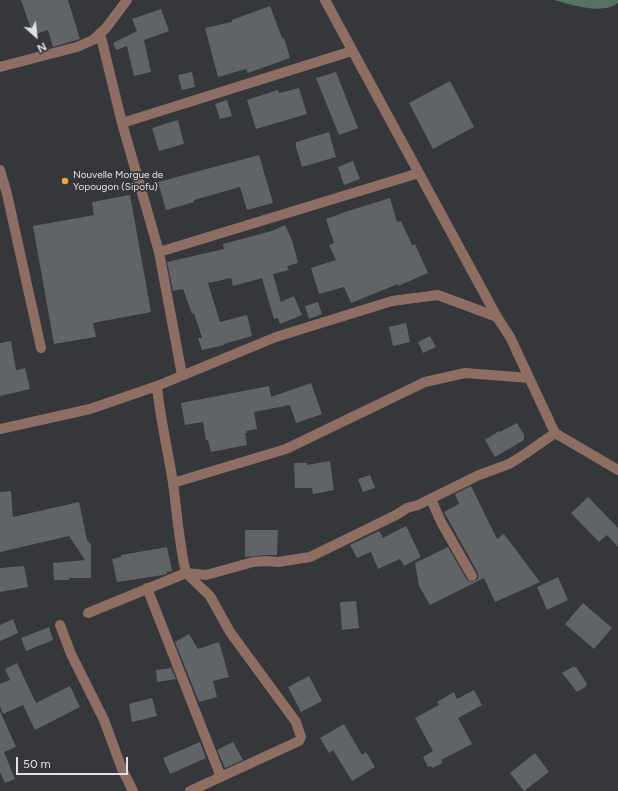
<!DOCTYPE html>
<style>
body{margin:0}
#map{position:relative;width:618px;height:791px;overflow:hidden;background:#35373a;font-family:Figtree,sans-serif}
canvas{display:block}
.north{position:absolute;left:16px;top:16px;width:40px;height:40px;-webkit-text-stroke:3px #35373a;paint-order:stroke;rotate:153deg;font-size:11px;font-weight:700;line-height:16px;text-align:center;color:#dfe0e2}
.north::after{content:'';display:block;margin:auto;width:14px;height:18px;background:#dfe0e2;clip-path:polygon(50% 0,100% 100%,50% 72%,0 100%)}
.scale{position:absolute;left:16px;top:757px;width:112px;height:18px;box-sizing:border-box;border:2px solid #dfe0e2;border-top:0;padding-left:5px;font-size:12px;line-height:14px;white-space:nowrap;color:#dfe0e2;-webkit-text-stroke:3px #35373a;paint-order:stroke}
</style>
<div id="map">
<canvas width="618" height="791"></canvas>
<div class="north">N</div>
<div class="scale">50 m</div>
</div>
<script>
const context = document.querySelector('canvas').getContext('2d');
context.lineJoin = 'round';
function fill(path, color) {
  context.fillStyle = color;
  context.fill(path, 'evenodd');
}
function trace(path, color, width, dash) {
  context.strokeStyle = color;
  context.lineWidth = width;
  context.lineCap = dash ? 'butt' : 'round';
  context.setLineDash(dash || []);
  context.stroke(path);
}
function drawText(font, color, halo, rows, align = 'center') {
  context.font = font + ' Figtree,sans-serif';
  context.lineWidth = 3.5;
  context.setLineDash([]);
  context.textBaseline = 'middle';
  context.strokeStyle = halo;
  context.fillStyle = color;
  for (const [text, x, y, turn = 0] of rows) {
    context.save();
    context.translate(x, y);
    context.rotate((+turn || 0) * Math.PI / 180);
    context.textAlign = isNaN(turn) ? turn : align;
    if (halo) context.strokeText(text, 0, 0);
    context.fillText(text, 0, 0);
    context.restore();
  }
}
fill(new Path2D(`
 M554,0H618V3C602,15 572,5 554,0Z`), '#567264');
fill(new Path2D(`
 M21,0H68L80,39L53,47L48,30L33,35Z
 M270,6L282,38H284L290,58L248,73L246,69L218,77L205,28L232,22V20Z
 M161,9L169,31L144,40L151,72L134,76L127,46L116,50L113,43L137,31L132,19Z
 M192,72L195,87L182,90L178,75Z
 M336,72L358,128L339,135L316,78Z
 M450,81L474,127L433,149L409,103Z
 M299,88L307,114L256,129L247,100L278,90L279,93Z
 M227,100L232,116L220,119L215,104Z
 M178,120L184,144L159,151L152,128Z
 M329,132L336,157L302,167L296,147V142Z
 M259,155L273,203L247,210L240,187L194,200V202L166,210L158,182Z
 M353,161L360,179L344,185L338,167Z
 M130,195L151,312L93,323L96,337L54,344L33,226L94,215L92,202Z
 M390,198L397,222L401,221L412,245L415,244L428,273L398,286V284L351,303L344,287L319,294L311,268L336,260L329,245L334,243L326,219L348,211Z
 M285,225L292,240L298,263L287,266L289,270L273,274L281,302L294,296L302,315L280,324L278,318L274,319L262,278L233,286L231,278L208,283L220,322L247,315L252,336L224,344V345L202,350L198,338H202L194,313L192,314L183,289L173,291L167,262L224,249L223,244L272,231Z
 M318,302L322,314L309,319L305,306Z
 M406,323L410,342L393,346L389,327Z
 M430,336L436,347L423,353L418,342Z
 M11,341L16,370L25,368L30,389L0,396V343Z
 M311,383L322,414L296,423L290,405L254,412L257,429L246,431L247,433H245L247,445L211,452L208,440H206L203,422L185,425L181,403L269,386L271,397Z
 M517,423L524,435V440L495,457L485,440L499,431L500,432Z
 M330,461L334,490L313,494L312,488H295L294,463H307V465Z
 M370,475L375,488L363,492L358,479Z
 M471,486L497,539L504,534L540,582L495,602L484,578L430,605L419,586L415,563L448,547L467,580L472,582L478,579V573L444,512L459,504L455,494Z
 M11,491L13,517L79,502L87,540L91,545V578H69V580H54L53,563L85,560L69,536L0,552V492Z
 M588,497L618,528V547L607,535L599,542L571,513Z
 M406,526L421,557L404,566L400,559L378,569L371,552L357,558L350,545L379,531L383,538Z
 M245,530H278L277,555H266L245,557Z
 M167,547L172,571L167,572V574L163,575L117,582L112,559L121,557V555Z
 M24,566L28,587L0,592V568Z
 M558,577L568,600L547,610L537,587Z
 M356,601L359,628L342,630L340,602Z
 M583,603L612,628L594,649L565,624Z
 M13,619L18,633L0,641V625Z
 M49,627L53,640L26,651L21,638Z
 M189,634L198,649L219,642L229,677L213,681L217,697L199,702L175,642Z
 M17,663L36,703L70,686L80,707L35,730L23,705L3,714L0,706V684L10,680L5,669Z
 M574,666L575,668L576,667L587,684L586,685L587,686L577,692L562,673Z
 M171,668L176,679L157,682L156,670Z
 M309,676L322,701L301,712L288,687Z
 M474,690L482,705L458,718L472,744L441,760L443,763L432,768L431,766L428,767L423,757L433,751L415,718L439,705L437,702L454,692L457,699Z
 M152,698L157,716L132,722L129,704Z
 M0,711L16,747L4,752L15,779L5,783L0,772Z
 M344,724L362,755L366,752L375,767L352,781L333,750L329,753L320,738Z
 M200,742L206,758L170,774L163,758Z
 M233,742L243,760L225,768L217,750Z
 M535,753L549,772L524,791L510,773Z`), '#616467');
trace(new Path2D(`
 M325,0L497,317L510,337L555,433L618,470
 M100,33L122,123L159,252L182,375
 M0,67L77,47L93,40L106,28L127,0
 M122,123L352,51
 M0,170L7,194L41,348
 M159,252L419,173
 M0,429L90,409L157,386L276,337L392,301L438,295L497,317
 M173,483L286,449L425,382L465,373L529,378
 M431,499L441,522L472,576
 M186,573L206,575L253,562L266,561L278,562L310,557L396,515L407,508L418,505L479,475L509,464L525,454L555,433
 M186,573L210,596L230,632L296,722L301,737L299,741L190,791
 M147,588L221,777
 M88,613L186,573C179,543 177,513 173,483C168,450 160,419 157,386
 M60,625L71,654L104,720L122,769L133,791`), '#8e6d62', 10);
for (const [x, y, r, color] of [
 [65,181,4,"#f3a442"]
]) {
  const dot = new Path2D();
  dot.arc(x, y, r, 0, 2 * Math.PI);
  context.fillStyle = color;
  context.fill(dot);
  trace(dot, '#35373a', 1.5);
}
drawText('10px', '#dfe0e2', '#35373a', [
 ["Nouvelle Morgue de",73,175],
 ["Yopougon (Sipofu)",73,187]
], 'left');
</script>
